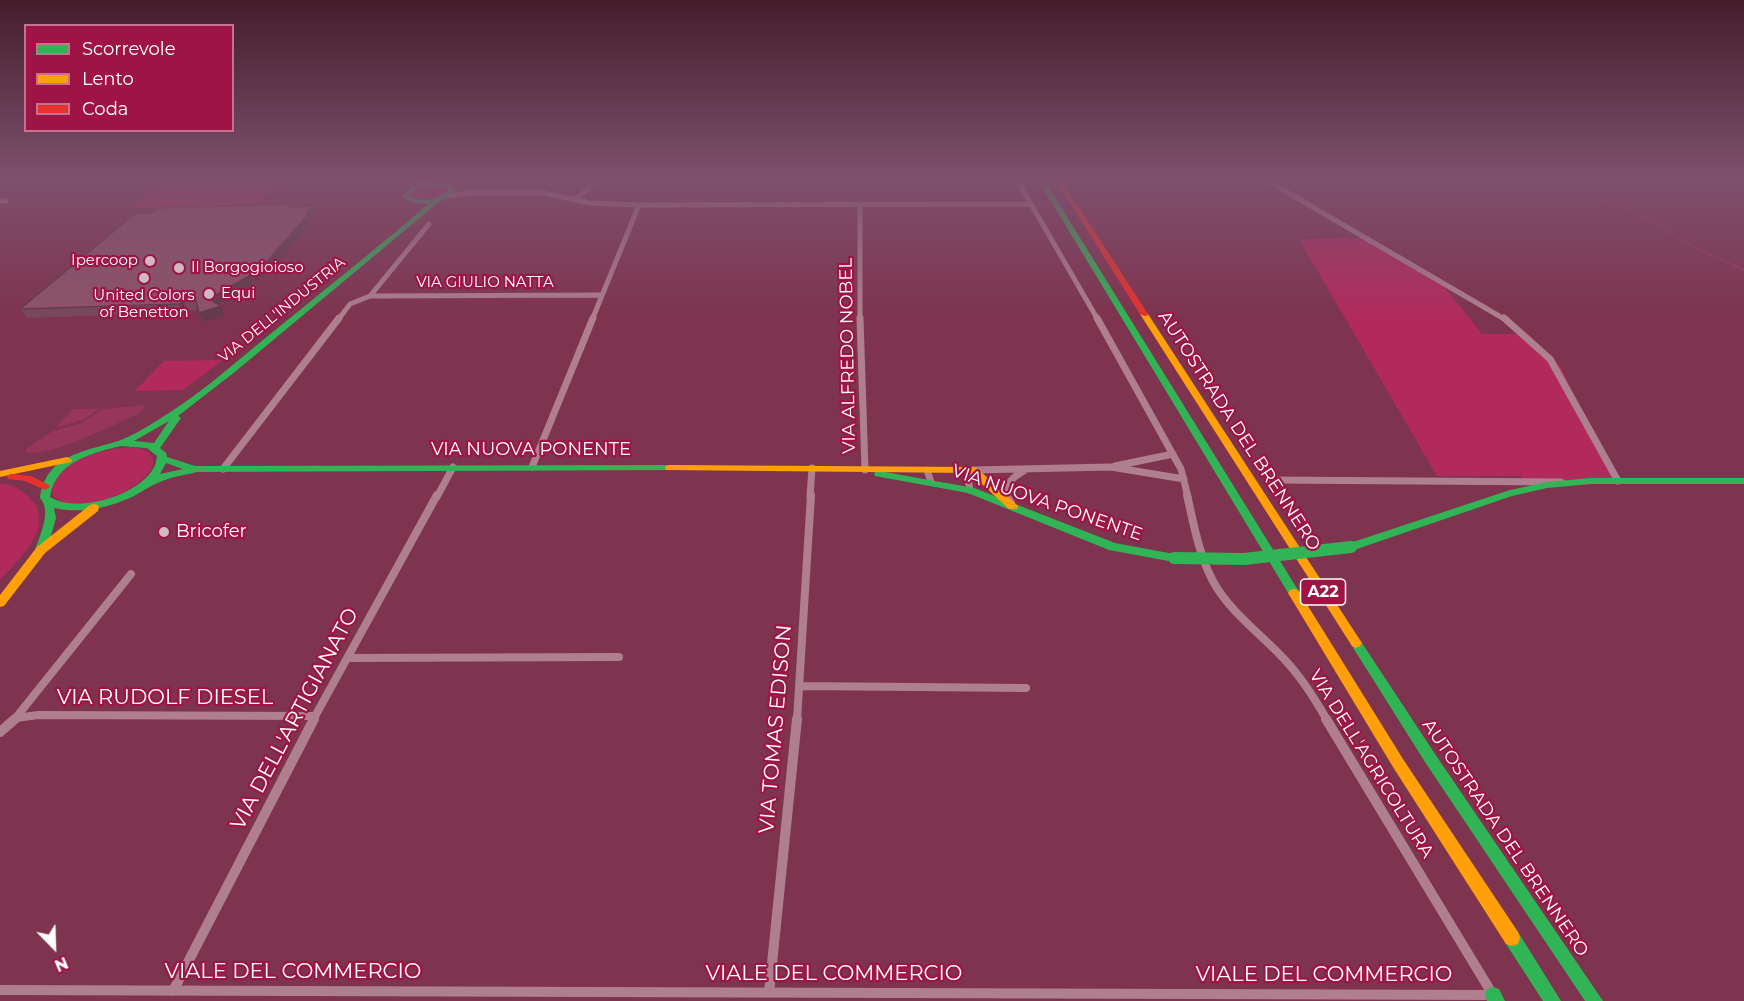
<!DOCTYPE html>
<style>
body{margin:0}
#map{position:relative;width:1744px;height:1001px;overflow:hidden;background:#7e344e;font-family:Montserrat,sans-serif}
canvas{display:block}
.legend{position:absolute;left:24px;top:24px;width:210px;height:108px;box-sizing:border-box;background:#9d1445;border:2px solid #c4728f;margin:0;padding:8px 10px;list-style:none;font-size:18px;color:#fff}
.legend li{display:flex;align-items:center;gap:12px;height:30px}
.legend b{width:30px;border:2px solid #c4728f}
.north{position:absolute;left:24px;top:917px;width:60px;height:60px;-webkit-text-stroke:4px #9d1445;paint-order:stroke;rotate:157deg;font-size:16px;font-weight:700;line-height:24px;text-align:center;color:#fff}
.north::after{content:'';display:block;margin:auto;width:21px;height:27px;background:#fff;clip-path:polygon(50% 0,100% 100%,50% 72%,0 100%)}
</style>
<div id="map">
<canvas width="1744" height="1001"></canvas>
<ul class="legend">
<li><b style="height:8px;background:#30b455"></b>Scorrevole</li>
<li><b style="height:8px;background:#ff9f0a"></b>Lento</li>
<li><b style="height:8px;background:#e5322d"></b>Coda</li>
</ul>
<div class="north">N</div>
</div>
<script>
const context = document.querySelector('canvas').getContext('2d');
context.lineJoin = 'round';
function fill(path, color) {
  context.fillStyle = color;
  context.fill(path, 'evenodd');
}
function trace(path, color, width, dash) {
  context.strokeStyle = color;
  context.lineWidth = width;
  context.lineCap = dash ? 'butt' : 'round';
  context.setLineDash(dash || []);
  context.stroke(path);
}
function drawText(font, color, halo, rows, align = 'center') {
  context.font = font + ' Montserrat,sans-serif';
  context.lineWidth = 4.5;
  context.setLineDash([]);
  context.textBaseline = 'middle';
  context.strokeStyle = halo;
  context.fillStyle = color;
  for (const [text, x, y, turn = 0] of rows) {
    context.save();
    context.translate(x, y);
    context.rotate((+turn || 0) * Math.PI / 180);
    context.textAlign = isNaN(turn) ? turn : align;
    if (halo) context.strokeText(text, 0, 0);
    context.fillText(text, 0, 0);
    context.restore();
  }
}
fill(new Path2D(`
 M165,178H285L254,207L131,208Z
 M443,185L449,191C439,200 427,202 414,199L410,195C418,185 430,186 443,185Z
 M1366,238L1438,279L1482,334H1528L1561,367L1615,484L1525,483L1521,476H1437L1299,239Z
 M223,360L183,390L135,391L164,361Z
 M131,447C202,457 84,532 52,494C54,460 104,449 131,447Z
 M0,484C12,484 16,487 25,494C61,521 20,559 0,580Z`), '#b22a5c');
fill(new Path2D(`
 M143,405L146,406L138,414C116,424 46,459 25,452L28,447L53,431L82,423L103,409Z
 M74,409H99L85,419L55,428Z`), '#963658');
trace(new Path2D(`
 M1558,178L1657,224L1696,248L1744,270`), '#963658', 2);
trace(new Path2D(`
 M413,178L418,182L428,184
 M1016,178L1098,320
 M1263,178L1506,320
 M447,196L471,193H544L590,203L639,205L1031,204
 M574,200L590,187L594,178
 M0,201H6
 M860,205V320
 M370,296L429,224
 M338,320L350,304L370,296L600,295
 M592,320L639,205`), '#af7f8f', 5);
trace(new Path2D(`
 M860,318L865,470
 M1097,318L1181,469L1188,497
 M1504,318L1550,359L1618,481
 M1115,466L1173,454
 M532,467L593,318
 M223,469L339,318
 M927,470L931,482
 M1272,480L1561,482
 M970,490L968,479L973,470L1111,467L1184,479
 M437,497L453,467
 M810,497L812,468
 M1007,497C1005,483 1013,477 1024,471`), '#af7f8f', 7);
trace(new Path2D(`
 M1006,495L1011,503
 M1187,495C1194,525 1199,556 1214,583C1231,613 1262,635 1285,660C1302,678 1315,699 1327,720
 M348,658L619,657
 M800,686L1026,688
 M16,718L38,715L315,716
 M14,720L131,574
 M313,720L437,495
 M797,720L811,495`), '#af7f8f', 8);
trace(new Path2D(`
 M1326,719L1493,995
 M0,732L15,719
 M0,990L1493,995
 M173,991L314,719
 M769,993L797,719`), '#af7f8f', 10);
fill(new Path2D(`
 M1037,178H1043L1298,590L1300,593L1298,596H1290Z
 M432,182L449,184L456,190L450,196L439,202L236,371L178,416L181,418L160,448L166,453L167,457L195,466L670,465L674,466L675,468L674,470L197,472C186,475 175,476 165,480C153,484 143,491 132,497C108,508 80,514 54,508L56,518L47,550L45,553H37L35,550C40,535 52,511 40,498C46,455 83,452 118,441C132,436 145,428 158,420C196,397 229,368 263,340C318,295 374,251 428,204L415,203L402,197L411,187ZM432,186L445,187L449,190C437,200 424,203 409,196L415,190ZM169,421L154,443L134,441ZM121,446L147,448L157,456C156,461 156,465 153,469C137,496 77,514 50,497C55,462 92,453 121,446ZM166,463L183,469L160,474Z
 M879,471L974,488L1115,543L1174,554L1178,555L1180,558L1178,561L1174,562L1109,550L968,493L875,476L874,474L875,472Z
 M1591,478H1744V484H1591L1547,488L1512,496L1351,551L1347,550L1345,547L1347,544L1510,490L1547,482Z
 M1356,638L1360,640L1435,754L1603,1001H1585L1425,762L1352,646L1350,643L1352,640Z
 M1512,930L1518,932L1561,1001H1543L1506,944L1504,938L1506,932Z
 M1493,987L1499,989L1505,1001H1487L1485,995L1487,989Z`), '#30b455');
fill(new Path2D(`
 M1141,312H1144L1148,314L1360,640L1362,643L1360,646L1356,648L1352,646L1140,314Z
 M67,457L72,460L71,462L0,477V471Z
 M670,465L973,467L977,468L1018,506L1017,509H1009L970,473L666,470L665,468L666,466Z
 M94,504L98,505L99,508L98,511L45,553L4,606L0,607V595L37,547L90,505Z
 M1294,589L1298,590L1403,759L1518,932L1520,938L1518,944L1512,946L1506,944L1393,767L1288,593L1290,590Z`), '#ff9f0a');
fill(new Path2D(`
 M1054,178H1060L1148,314L1147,316H1144L1140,314Z
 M12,474L31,476L49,485L50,487L45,490L25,481L8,479L7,477L8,475Z`), '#e5322d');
trace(new Path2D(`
 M1174,558L1244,559L1351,547`), '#30b455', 12);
fill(new Path2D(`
 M313,206L316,215L310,222L311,224L272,269L251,286L219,305L225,315L204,322L198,310H188L184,313L27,318L20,309L294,207Z`), '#794759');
fill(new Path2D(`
 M313,206L316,215L310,222L307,213Z
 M307,216L311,224L272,269L251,286L214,308L209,299Z
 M183,301L188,310L184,313L179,304Z
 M221,306L225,315L204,322L199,313Z`), '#633a49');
const building = new Path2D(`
 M293,204L290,207L313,206L307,213V216L268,260L247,277L209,299L221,306L199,313L196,301H183L179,304L20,309L136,213H152L158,208Z`);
fill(building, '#8d5368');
trace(building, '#633a49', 1.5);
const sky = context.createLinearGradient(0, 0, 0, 318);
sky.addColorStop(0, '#451d2b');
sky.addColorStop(0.56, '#7e506e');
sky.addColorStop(1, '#7e506e00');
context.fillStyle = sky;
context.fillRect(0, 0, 1744, 318);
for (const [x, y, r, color] of [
 [150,261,6,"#d2b8c1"],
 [179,268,6,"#d2b8c1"],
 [144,278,6,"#d2b8c1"],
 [209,294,6,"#d2b8c1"],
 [164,532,6,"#d2b8c1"]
]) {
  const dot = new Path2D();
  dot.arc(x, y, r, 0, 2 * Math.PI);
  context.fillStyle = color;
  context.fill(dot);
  trace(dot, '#9d1445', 2);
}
drawText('15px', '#fff', '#9d1445', [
 ["Ipercoop",138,261,"right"],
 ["Il Borgogioioso",191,268],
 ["Equi",221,294],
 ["United Colors",144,296,"center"],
 ["of Benetton",144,313,"center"]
], 'left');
drawText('15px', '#fff', '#9d1445', [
 ["VIA GIULIO NATTA",485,283],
 ["VIA DELL'INDUSTRIA",282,310,-39]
]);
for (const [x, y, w] of [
 [1323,592,45]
]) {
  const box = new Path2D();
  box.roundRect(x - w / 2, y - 13, w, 26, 4.5);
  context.fillStyle = '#9d1445';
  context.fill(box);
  trace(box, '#fff', 1.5);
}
drawText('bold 16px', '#fff', null, [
 ["A22",1323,592]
]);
drawText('18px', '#fff', '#9d1445', [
 ["VIA ALFREDO NOBEL",848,356,-91],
 ["AUTOSTRADA DEL BRENNERO",1239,431,57],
 ["VIA NUOVA PONENTE",531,450],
 ["VIA NUOVA PONENTE",1047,503,19],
 ["VIA DELL'AGRICOLTURA",1371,764,58],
 ["AUTOSTRADA DEL BRENNERO",1505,838,56]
]);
drawText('18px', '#fff', '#9d1445', [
 ["Bricofer",176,532]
], 'left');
drawText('21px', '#fff', '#9d1445', [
 ["VIA RUDOLF DIESEL",165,698],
 ["VIA DELL'ARTIGIANATO",295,719,-62],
 ["VIA TOMAS EDISON",776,729,-85],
 ["VIALE DEL COMMERCIO",293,972],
 ["VIALE DEL COMMERCIO",834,974],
 ["VIALE DEL COMMERCIO",1324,975]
]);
</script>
